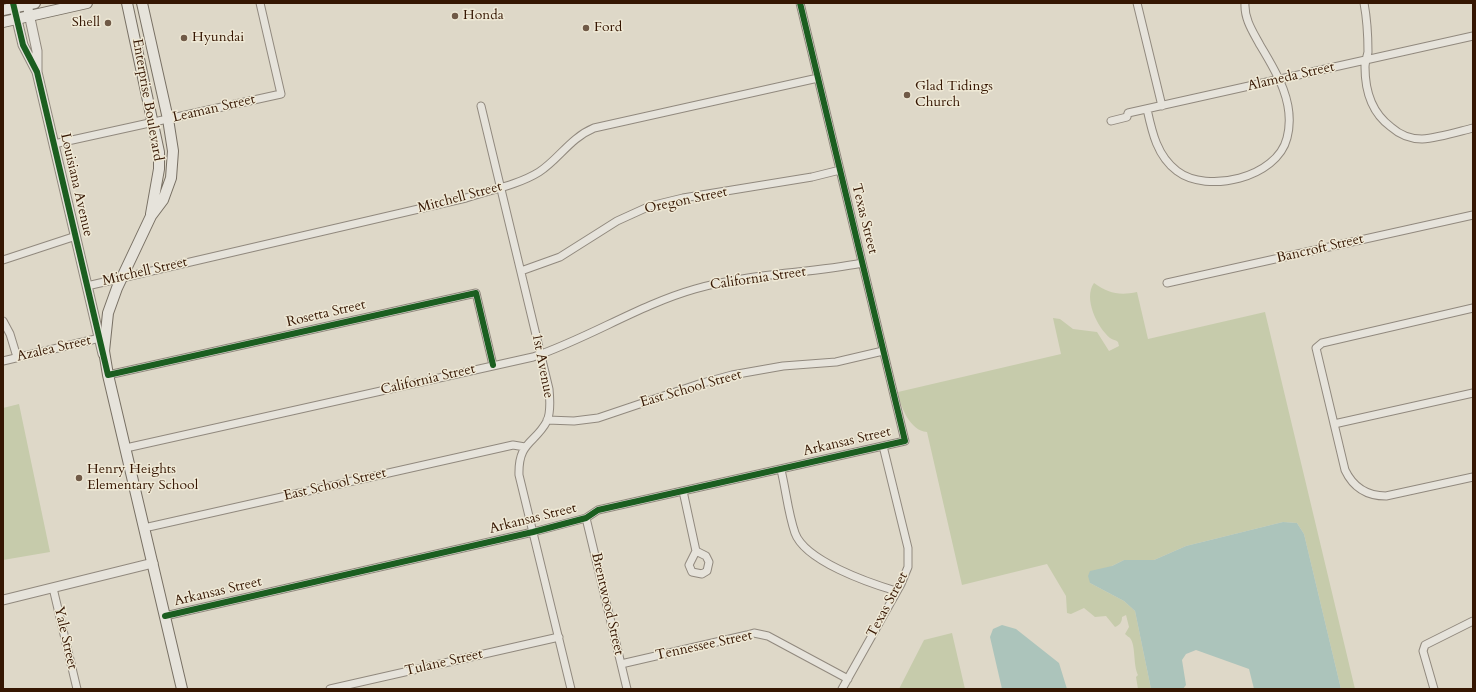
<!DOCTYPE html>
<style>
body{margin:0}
#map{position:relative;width:1476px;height:692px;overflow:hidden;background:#ded8c8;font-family:Cardo,serif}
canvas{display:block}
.frame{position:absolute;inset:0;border:4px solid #351602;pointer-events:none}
</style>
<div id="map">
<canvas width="1476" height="692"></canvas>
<div class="frame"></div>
</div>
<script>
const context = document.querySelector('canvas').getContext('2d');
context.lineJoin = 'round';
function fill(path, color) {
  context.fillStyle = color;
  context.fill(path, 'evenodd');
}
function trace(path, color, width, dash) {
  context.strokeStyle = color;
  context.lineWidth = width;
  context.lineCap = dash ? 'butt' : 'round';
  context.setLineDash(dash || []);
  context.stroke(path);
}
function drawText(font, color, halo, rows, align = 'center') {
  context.font = font + ' Cardo,serif';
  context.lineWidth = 3;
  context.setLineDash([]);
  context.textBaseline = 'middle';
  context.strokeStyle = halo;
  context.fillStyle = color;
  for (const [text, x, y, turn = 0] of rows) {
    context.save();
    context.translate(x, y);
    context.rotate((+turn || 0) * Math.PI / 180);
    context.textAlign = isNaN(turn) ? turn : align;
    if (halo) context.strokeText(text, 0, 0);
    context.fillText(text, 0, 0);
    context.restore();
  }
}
fill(new Path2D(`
 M1094,283C1108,293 1119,296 1137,292L1148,339L1265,312L1355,689H1341L1304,534L1297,523L1283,522L1186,546L1154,560H1124L1112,566L1090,583L1124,601L1135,611L1151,689H1138L1136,677L1138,675C1133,665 1136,645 1130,638C1129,637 1127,636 1125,634L1129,627L1126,615L1122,617C1122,622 1120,625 1115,627L1106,616L1095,617L1084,608L1071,614L1067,613L1066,596L1047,564L962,585L927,432C910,431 900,406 898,392L1061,354L1053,318L1060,319L1073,329L1097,332L1109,351L1119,346L1118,342C1116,340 1113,340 1110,338C1097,327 1083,298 1094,283Z
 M19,404L50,552L3,560V408Z
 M952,633L965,689H899L924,640Z`), '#c6cbab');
fill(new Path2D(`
 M1283,522L1297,523L1304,534L1341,689H1254L1249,669L1196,650L1186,654L1182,660L1186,685L1183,689H1151L1135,611L1124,601L1090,583L1088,576L1090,571L1112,566L1124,560H1154L1186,546Z
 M1002,625L1016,629L1059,663L1067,689H1002L990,637L993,629Z`), '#acc4bb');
const minor = new Path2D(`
 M1137,3L1162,106
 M1364,3C1367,19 1368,35 1368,52C1367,57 1365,62 1365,67C1365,90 1372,113 1391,127C1400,135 1410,139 1422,139C1438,138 1457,132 1473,128
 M481,106L549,389C550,399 551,412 547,421C535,444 518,441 519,475L571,689
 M1147,109C1152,132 1157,156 1177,171C1207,194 1277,178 1287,138C1296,104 1277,73 1260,45C1253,32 1244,19 1245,3
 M1111,121L1127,117L1128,113L1473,36
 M54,144L281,94L260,3
 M3,260L76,236
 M521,271L560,257L617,221L650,206L683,198L812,177L840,170
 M1167,283L1473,215
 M87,286L466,198C490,190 518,185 539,172C559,159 570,138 594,128L818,78
 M1473,308L1322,343L1316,348L1345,470C1353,487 1367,496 1386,496L1473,477
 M3,321L10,334L17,357
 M3,361L104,337
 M108,375L476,293L493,365
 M547,420L574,421L598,418L699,384L732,375L783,366L836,362L883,351
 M1334,424L1473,393
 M126,448L533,357C589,338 639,305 695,289C750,273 807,274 862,263
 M781,470C786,490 788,513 795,533C805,561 869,583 896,591
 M683,491L696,551
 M586,518L627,689
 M144,528L513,445L525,447
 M696,551L706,556L709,562L707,571L702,574L692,572L689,565Z
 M53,588L77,689
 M165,616L533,532L586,518L598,510L905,441L800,3
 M621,664L747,635L754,633L768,636L848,679
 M330,689L559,637
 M842,689L901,584L908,567V548L883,446
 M1434,689L1423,651L1425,645L1473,621`);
const tertiary = new Path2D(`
 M13,3L23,45L37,72L103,354
 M28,9L37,51V71
 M3,600L153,563`);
const secondary = new Path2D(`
 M127,3L159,152V169L151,214
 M142,3L168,119L173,151L171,178L163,200L151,216L117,288L108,313L104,351L108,375L182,689
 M3,10L35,3
 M3,22L87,3`);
trace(minor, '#91897e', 9);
trace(tertiary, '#91897e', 11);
trace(secondary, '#787064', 12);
trace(minor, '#e6e3db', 7);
trace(tertiary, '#e6e3db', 9);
trace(secondary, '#e6e3db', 10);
trace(new Path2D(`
 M13,3L23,45L37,72L108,375L476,293L493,365
 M165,616L533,532L586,518L598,510L905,441L800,3`), '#1b5e20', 6);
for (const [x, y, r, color] of [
 [455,16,4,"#705a47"],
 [108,23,4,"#705a47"],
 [586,28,4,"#705a47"],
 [184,38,4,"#705a47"],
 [907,95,4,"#705a47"],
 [79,478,4,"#705a47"]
]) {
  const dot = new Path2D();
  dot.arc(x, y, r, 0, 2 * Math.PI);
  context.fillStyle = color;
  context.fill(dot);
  trace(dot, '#efe9d6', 1.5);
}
drawText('14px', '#351602', '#efe9d6', [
 ["Honda",463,16],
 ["Shell",100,23,"right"],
 ["Ford",594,28],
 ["Hyundai",192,38],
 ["Glad Tidings",915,87],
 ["Church",915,103],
 ["Henry Heights",87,470],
 ["Elementary School",87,486]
], 'left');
drawText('14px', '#351602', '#efe9d6', [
 ["Alameda Street",1291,77,-13],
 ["Enterprise Boulevard",147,100,80],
 ["Leaman Street",214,109,-13],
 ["Louisiana Avenue",76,185,77],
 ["Mitchell Street",460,198,-15],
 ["Oregon Street",686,201,-12],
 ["Texas Street",864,219,76],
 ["Bancroft Street",1320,249,-13],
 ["Mitchell Street",145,272,-13],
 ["California Street",758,279,-8],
 ["Rosetta Street",326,314,-13],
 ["Azalea Street",54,349,-13],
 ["1st Avenue",542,366,79],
 ["California Street",428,380,-13],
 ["East School Street",691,389,-16],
 ["Arkansas Street",847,442,-13],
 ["East School Street",335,485,-13],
 ["Arkansas Street",533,519,-14],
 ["Arkansas Street",218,592,-13],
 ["Brentwood Street",607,604,77],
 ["Texas Street",888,605,-62],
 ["Yale Street",65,638,77],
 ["Tennessee Street",704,646,-12],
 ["Tulane Street",444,663,-13]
]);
</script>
